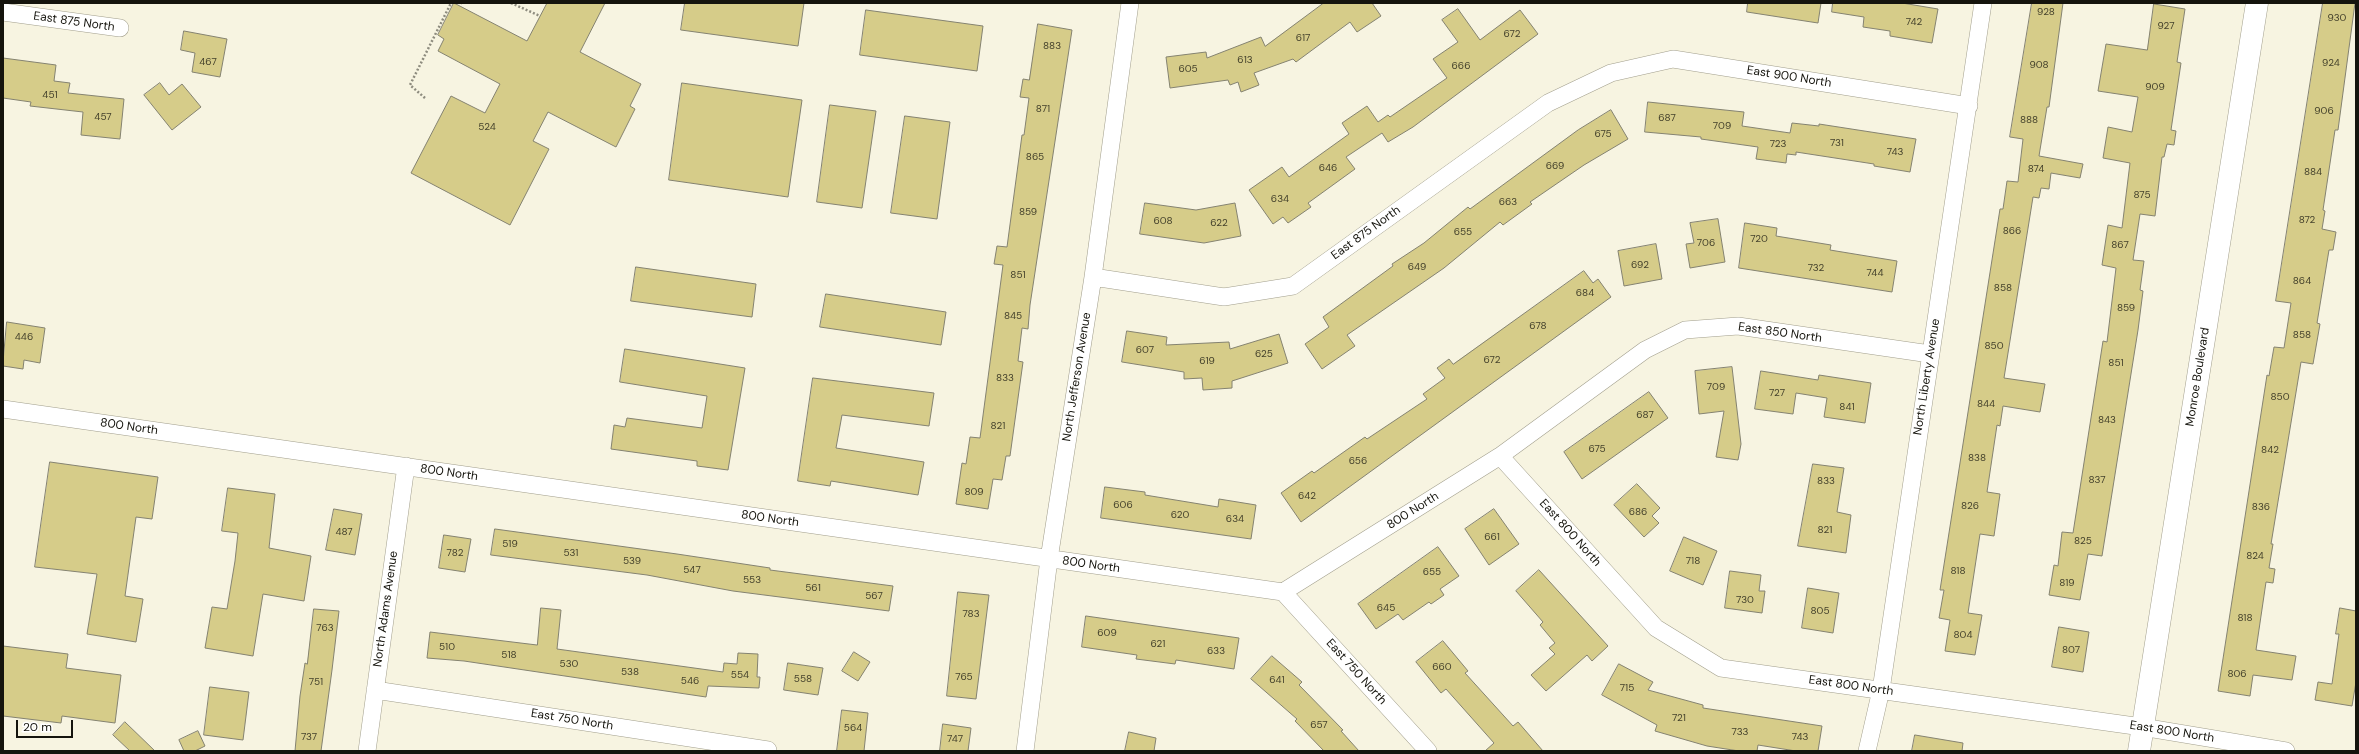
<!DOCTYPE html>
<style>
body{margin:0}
#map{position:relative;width:2359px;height:754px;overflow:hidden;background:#f7f4e1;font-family:"DM Sans",sans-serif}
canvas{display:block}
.frame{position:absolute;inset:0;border:4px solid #15140d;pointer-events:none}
.scale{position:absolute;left:16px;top:720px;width:57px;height:18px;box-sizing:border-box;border:2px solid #15140d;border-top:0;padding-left:5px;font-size:12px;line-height:14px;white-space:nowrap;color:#15140d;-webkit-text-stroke:3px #fff;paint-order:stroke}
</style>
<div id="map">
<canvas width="2359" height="754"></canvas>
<div class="frame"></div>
<div class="scale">20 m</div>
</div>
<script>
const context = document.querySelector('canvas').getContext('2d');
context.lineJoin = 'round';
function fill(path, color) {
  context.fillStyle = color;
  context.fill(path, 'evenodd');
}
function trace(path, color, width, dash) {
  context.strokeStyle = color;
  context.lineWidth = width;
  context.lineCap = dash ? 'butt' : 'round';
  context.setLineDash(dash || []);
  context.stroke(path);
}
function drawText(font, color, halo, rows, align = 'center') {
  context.font = font + ' "DM Sans",sans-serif';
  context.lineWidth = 3;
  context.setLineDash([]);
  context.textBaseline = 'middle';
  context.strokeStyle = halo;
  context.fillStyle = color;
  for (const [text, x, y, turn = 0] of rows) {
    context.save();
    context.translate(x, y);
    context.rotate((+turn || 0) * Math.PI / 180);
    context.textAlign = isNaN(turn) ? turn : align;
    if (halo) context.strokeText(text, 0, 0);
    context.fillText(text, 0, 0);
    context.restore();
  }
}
const building = new Path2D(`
 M454,3L527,41L547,3H605L580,52L641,84L630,106L635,109L616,147L548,112L533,141L549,149L510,225L411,173L451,96L485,113L500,84L438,51L444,39L438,35Z
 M685,3H804L798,46L681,30Z
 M1324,3H1372L1381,16L1357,32L1350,22L1296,62L1293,59L1254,73L1259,85L1241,92L1238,82L1230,85L1228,80L1170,88L1166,57L1206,52L1207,58L1261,37L1265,46Z
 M1748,3H1821L1818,23L1747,12Z
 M1833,3H1902L1938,9L1932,43L1890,36V31L1863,27L1864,17L1832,12Z
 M2032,3H2063L2049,107H2047L2039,156L2083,164L2080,178L2051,173L2049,189L2041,188L2039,198L2033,197L2004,378L2045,384L2040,412L2003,406L2000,426L1997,425L1987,492L2000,494L1994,536L1980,534L1968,613L1982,615L1975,655L1945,651L1950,620L1939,618L1944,590H1940L2000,209H2003L2007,181L2018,182L2023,139L2010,137Z
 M2323,3H2355L2338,130H2335L2323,210L2325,211L2322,229L2336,232L2333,250H2329L2317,323L2320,324L2313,364L2301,362L2271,544H2273L2269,568L2275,569L2273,583L2266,582L2256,650L2296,656L2292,680L2253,675L2250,696L2218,691L2267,375L2269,376L2274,347L2284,348L2291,303L2276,301Z
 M2154,4L2185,9L2177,62L2181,63L2171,130L2176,131L2174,145L2167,144L2164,157H2162L2155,216L2140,214L2133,260L2144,261L2140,290L2143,291L2138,330L2102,556L2088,554L2080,600L2049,595L2054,565L2058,566L2062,532L2073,533L2103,341L2107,342L2116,268L2102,265L2108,225L2122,228L2130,163L2103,158L2108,127L2132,132L2138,97L2098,91L2106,44L2147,50Z
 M1458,9L1480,40L1520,10L1538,34L1413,127L1388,142L1382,133L1346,157L1355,169L1308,203L1311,207L1288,223L1283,217L1273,224L1249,190L1282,167L1289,177L1349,134L1342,123L1367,106L1378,122L1388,115L1390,117L1447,78L1433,59L1458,42L1442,20Z
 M866,10L983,26L977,71L860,55Z
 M1038,24L1072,30L1030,305L1028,329L1022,328L1018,361L1023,362L1010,456H1006L1002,480L993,479L988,509L956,504L962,463L966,464L970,437L980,438L1003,265L994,264L997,246L1007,247L1022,135H1024L1029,98L1020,97L1023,79L1029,80Z
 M184,31L227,39L220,77L192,72L195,53L181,50Z
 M3,58L56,65L54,81L70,83L68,93L124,99L120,139L81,135L83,112L30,106L31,102L3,98Z
 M160,83L169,95L182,84L201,107L172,130L144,95Z
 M682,83L802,100L788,197L669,180Z
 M1648,102L1744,112L1742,126L1790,133L1792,123L1819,126V124L1916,139L1910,172L1874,166V164L1796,152V155L1787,154L1786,163L1756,159L1758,147L1701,139V137L1645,132Z
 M830,105L876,111L862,208L817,202Z
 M1611,110L1628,139L1584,165L1530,202L1532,204L1503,225L1500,222L1444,268L1347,335L1355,346L1322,369L1305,344L1329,327L1323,317L1393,266L1392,264L1424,243L1468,207L1470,209L1578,130Z
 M905,116L950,122L937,219L891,213Z
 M1145,203L1196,210L1235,203L1241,236L1204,243L1140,234Z
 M1718,219L1725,262L1690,268L1686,244L1694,243L1690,223Z
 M1745,223L1777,228L1776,236L1831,245L1830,250L1897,261L1892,292L1739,268Z
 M1656,244L1662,279L1624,286L1618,251Z
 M636,267L756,284L752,317L631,301Z
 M1584,271L1593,283L1598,279L1611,297L1301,522L1281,493L1312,471L1314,473L1365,437L1367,439L1427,399L1423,394L1445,378L1437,368L1449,359L1453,364Z
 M826,294L946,312L941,345L820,327Z
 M7,322L45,328L40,363L24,360L23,369L3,366Z
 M1127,331L1167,337L1166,345L1229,342L1230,349L1279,334L1288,363L1232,381V388L1203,390L1202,378L1184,379V372L1122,362Z
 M625,349L745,368L728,470L697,466V461L611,449L614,425L625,427L627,418L702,428L707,396L620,382Z
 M1732,367L1741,444L1738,460L1716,457L1724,411L1699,414L1695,371Z
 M1761,371L1818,380L1819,375L1871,383L1865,423L1824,417L1827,398L1796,393L1793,414L1755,409Z
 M813,378L934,393L929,426L842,415L836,448L924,462L918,495L831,481L830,486L798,481Z
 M1649,392L1668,418L1582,479L1564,452Z
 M50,462L158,477L152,519L136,517L125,596L143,599L136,642L87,634L97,574L35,567Z
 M1813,464L1844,468L1837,512L1851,515L1846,553L1798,546Z
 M1637,484L1660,508L1652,516L1659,523L1644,537L1614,505Z
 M1105,487L1145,492V495L1218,507L1219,499L1256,505L1251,539L1101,518Z
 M228,488L275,494L269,548L311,556L304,601L263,594L253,656L205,648L212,607L227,609L235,561L238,533L222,531Z
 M334,509L362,514L355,555L326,550Z
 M1494,509L1519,544L1489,565L1465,529Z
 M495,529L677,554L770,568V570L893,586L889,611L733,591L647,575L491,555Z
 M444,535L471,539L465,572L439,568Z
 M1684,537L1717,551L1703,585L1670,571Z
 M1438,547L1459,576L1440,589L1444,595L1431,604L1429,602L1403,620L1398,614L1376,629L1358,604Z
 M1539,570L1608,646L1592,661L1587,655L1546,691L1531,675L1555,654L1549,648L1555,643L1540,625L1543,622L1516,591Z
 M1730,571L1761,575L1759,591H1765L1762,613L1725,608Z
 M1808,588L1839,593L1833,633L1802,628Z
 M958,592L989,595L976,699L947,696Z
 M541,608L561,610L557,649L723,672L724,663L737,664L738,653L758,654L757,677H760L759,688L708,686L706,697L464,661L427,658L430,632L537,645Z
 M2340,608L2356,611V682L2352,706L2315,700L2318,682L2332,684L2339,634H2336Z
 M314,609L339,611L332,670L321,751H295L300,696L305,663L307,664Z
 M1086,616L1239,638L1234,669L1176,660L1175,664L1136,659L1137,655L1082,647Z
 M2059,627L2089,632L2083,672L2052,667Z
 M1443,641L1468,671L1465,673L1513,726L1518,722L1543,751H1485L1494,743L1446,689L1441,693L1416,662Z
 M3,646L68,654L66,668L121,675L115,723L62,716L61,723L3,716Z
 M854,652L870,662L858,681L842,671Z
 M1272,656L1302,682L1299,685L1343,730L1341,731L1359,751H1324L1295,721L1297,719L1251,679Z
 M788,663L823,668L818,695L784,690Z
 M1619,664L1653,682L1648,690L1703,705V708L1822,726L1818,751H1796L1758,745L1757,751H1739L1707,746L1655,731L1657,725L1602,695Z
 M210,687L249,692L243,740L204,735Z
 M842,710L868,713L864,751H837Z
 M125,722L155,751H130L113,735Z
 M943,724L971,728L968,751H940Z
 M198,731L205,746L195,751H184L179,740Z
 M1129,732L1156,738L1154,751H1125Z
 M1915,735L1963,743L1962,751H1912Z`);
fill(building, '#d6cc89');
trace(building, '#848270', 1);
const street = new Path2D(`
 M3,12L120,28
 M1093,277L1224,297L1293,286L1548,103L1611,73L1673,59L1969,106
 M3,409L1283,592L1500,456L1645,350L1685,330L1738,326L1930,354
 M1500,456L1656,628L1721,668L2142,727L2286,751
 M1283,592L1428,751
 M375,690L768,750
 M367,751L406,466
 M1025,751L1049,559L1093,277L1130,3
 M1867,751L1881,690L1983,3`);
const secondary = new Path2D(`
 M2139,751L2257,3`);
trace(street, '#a19e8c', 18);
trace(secondary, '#a19e8c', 23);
trace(new Path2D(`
 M461,3H462
 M511,3L540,16
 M425,98L410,85L451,3`), '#8e8c7f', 2.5, [2, 2]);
trace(street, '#fff', 17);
trace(secondary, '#fff', 22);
drawText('10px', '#45422c', null, [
 ["928",2046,12],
 ["930",2337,18],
 ["742",1914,22],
 ["927",2166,26],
 ["672",1512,34],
 ["617",1303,38],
 ["883",1052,46],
 ["613",1245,60],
 ["467",208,62],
 ["924",2331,63],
 ["908",2039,65],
 ["666",1461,66],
 ["605",1188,69],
 ["909",2155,87],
 ["451",50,95],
 ["871",1043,109],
 ["906",2324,111],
 ["457",103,117],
 ["687",1667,118],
 ["888",2029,120],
 ["709",1722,126],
 ["524",487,127],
 ["675",1603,134],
 ["731",1837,143],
 ["723",1778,144],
 ["743",1895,152],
 ["865",1035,157],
 ["669",1555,166],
 ["646",1328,168],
 ["874",2036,169],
 ["884",2313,172],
 ["875",2142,195],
 ["634",1280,199],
 ["663",1508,202],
 ["859",1028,212],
 ["872",2307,220],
 ["608",1163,221],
 ["622",1219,223],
 ["866",2012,231],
 ["655",1463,232],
 ["720",1759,239],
 ["706",1706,243],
 ["867",2120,245],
 ["692",1640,265],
 ["649",1417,267],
 ["732",1816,268],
 ["744",1875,273],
 ["851",1018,275],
 ["864",2302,281],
 ["858",2003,288],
 ["684",1585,293],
 ["859",2126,308],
 ["845",1013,316],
 ["678",1538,326],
 ["858",2302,335],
 ["446",24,337],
 ["850",1994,346],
 ["607",1145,350],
 ["625",1264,354],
 ["672",1492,360],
 ["619",1207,361],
 ["851",2116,363],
 ["833",1005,378],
 ["709",1716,387],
 ["727",1777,393],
 ["850",2280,397],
 ["844",1986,404],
 ["841",1847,407],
 ["687",1645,415],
 ["843",2107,420],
 ["821",998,426],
 ["675",1597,449],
 ["842",2270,450],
 ["838",1977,458],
 ["656",1358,461],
 ["837",2097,480],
 ["833",1826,481],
 ["809",974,492],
 ["642",1307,496],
 ["606",1123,505],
 ["826",1970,506],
 ["836",2261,507],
 ["686",1638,512],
 ["620",1180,515],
 ["634",1235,519],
 ["821",1825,530],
 ["487",344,532],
 ["661",1492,537],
 ["825",2083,541],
 ["519",510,544],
 ["782",455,553],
 ["531",571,553],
 ["824",2255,556],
 ["539",632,561],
 ["718",1693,561],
 ["547",692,570],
 ["818",1958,571],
 ["655",1432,572],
 ["553",752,580],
 ["819",2067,583],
 ["561",813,588],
 ["567",874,596],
 ["730",1745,600],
 ["645",1386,608],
 ["805",1820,611],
 ["783",971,614],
 ["818",2245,618],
 ["763",325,628],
 ["609",1107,633],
 ["804",1963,635],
 ["621",1158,644],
 ["510",447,647],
 ["807",2071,650],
 ["633",1216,651],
 ["518",509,655],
 ["530",569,664],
 ["660",1442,667],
 ["538",630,672],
 ["806",2237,674],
 ["554",740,675],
 ["765",964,677],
 ["558",803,679],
 ["641",1277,680],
 ["546",690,681],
 ["751",316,682],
 ["715",1627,688],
 ["721",1679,718],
 ["657",1319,725],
 ["564",853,728],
 ["733",1740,732],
 ["737",309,737],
 ["743",1800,737],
 ["747",955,739]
]);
drawText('12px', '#15140d', '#fff', [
 ["East 875 North",74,22,8],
 ["East 900 North",1789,77,9],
 ["East 875 North",1366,233,-36],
 ["East 850 North",1780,333,8],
 ["North Jefferson Avenue",1077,377,-81],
 ["North Liberty Avenue",1927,377,-81],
 ["Monroe Boulevard",2198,377,-81],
 ["800 North",129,427,8],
 ["800 North",449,473,8],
 ["800 North",1413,511,-32],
 ["800 North",770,519,8],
 ["East 800 North",1570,533,48],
 ["800 North",1091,565,8],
 ["North Adams Avenue",386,609,-82],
 ["East 750 North",1356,672,48],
 ["East 800 North",1851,686,8],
 ["East 750 North",572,720,9],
 ["East 800 North",2172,732,9]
]);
</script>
